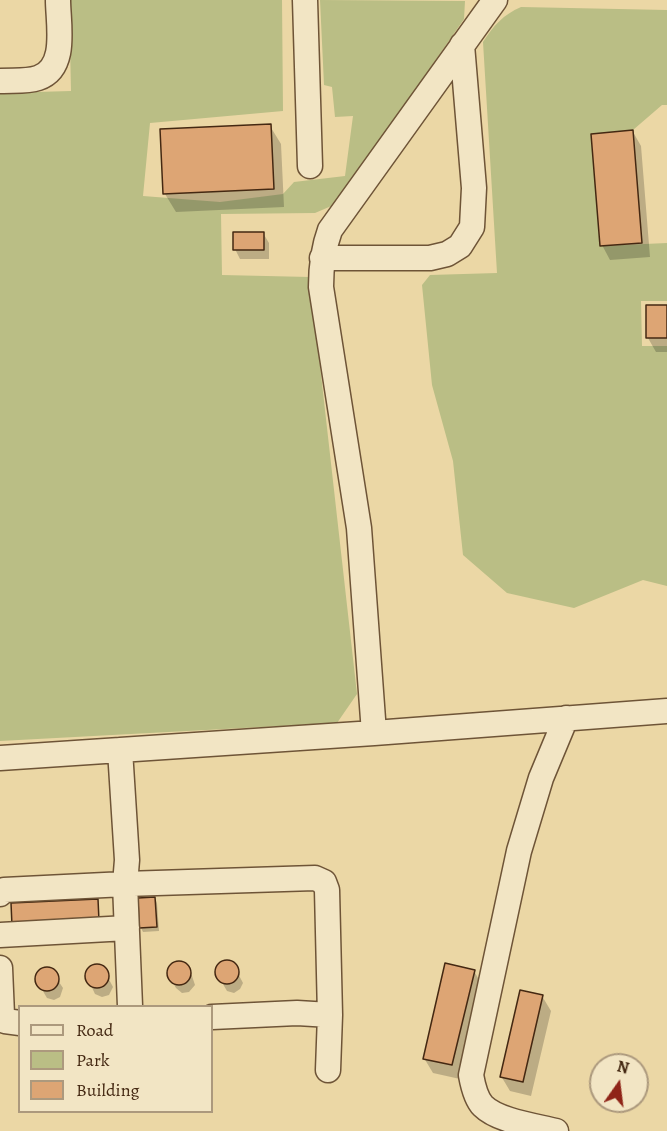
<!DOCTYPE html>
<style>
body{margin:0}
#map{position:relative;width:667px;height:1131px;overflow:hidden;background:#ebd7a5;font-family:Alegreya,serif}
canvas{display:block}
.legend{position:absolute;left:18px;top:1005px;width:195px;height:108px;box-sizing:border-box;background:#f2e5c4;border:2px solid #ac997d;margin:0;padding:8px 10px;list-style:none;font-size:18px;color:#442812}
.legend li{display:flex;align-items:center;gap:12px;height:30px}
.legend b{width:30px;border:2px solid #ac997d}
.north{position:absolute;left:589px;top:1053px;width:60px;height:60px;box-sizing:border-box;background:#f2e5c4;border:2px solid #ac997d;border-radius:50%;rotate:14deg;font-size:16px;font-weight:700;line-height:24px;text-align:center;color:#442812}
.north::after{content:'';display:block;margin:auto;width:21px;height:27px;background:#8f2418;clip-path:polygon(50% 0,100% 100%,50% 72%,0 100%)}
</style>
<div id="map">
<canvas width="667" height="1131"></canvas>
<ul class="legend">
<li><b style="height:8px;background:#f2e5c4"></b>Road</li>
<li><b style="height:16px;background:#babe85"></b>Park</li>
<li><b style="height:16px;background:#dda574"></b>Building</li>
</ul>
<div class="north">N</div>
</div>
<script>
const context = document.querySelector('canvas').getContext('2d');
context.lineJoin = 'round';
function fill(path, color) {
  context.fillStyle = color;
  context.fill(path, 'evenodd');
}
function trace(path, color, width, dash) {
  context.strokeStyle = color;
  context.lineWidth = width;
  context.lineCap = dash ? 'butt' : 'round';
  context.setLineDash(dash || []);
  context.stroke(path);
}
fill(new Path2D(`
 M69,0H282L283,111L150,123L143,196L220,202L283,194L294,182L345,176L353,116L335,117L332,87L324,85L320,0L465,1L464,19L336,204L315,213L221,214L222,275L310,277L357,694L337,723L0,741V93L71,91Z
 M521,7L667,10V105H662L633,130L591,134L600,246L667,243V301H641L642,346H667V586L643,580L574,608L507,593L463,555L453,461L432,385L422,285L430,275L497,273L483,42C494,25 503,15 521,7Z`), '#babe85');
fill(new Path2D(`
 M270,126L281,144L284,207L176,212L165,194Z
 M633,132L641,146L650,257L610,260L602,245Z
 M263,233L269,243V259H240L235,249Z
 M667,306V352H656L648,338L647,307Z
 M155,898L157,903L159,931L143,932L141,928Z
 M226,962L233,964L243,983L240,989L234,993L227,991L216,972L219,965Z
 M180,963L187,966L192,976L195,985L189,992L182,993L176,988L170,978L169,971L173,965Z
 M98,966L104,970L113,987L109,995L102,997L95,994L87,977L91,968Z
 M44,969L51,970L63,988L60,997L54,1000L47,998L37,981L38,974Z
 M474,971L482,985L460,1079L433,1073L424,1058Z
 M542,996L551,1011L531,1096L510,1091L501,1076Z`), '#0003');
const building = new Path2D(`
 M271,124L274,189L163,194L160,129Z
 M633,130L642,243L600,246L591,134Z
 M233,232H264V250H233Z
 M646,305H667V338H646Z
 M155,897L157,927L139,928L138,898Z
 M98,899L99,921L12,926L11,903Z
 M215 972a12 12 0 1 1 24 0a12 12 0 1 1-24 0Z
 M167 973a12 12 0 1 1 24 0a12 12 0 1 1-24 0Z
 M445,963L475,970L452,1065L423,1059Z
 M85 976a12 12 0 1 1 24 0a12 12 0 1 1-24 0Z
 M35 979a12 12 0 1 1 24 0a12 12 0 1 1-24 0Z
 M520,990L543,995L523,1082L500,1077Z`);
fill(building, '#dda574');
trace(building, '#442812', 1.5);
const minor = new Path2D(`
 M305,0L310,166
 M0,81C13,80 26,82 38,78C68,68 58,24 58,0
 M322,258H430L447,254L460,246L472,227L474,188L462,45
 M374,733L359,528L321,287C321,266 323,249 330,230L495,0
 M120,750L127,860L125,884L130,1006
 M0,758L374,733L667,711
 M0,894L4,890L125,884L315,878L324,882L327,890L330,1015L328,1070
 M0,935L127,928
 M0,968L2,1015L5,1021L20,1023
 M212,1017L297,1013L330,1015
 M556,1131C536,1126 498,1121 483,1106C476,1099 473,1086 471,1075L519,851L541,778L566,718`);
trace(minor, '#6e5437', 27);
trace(minor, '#f2e5c4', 24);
</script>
